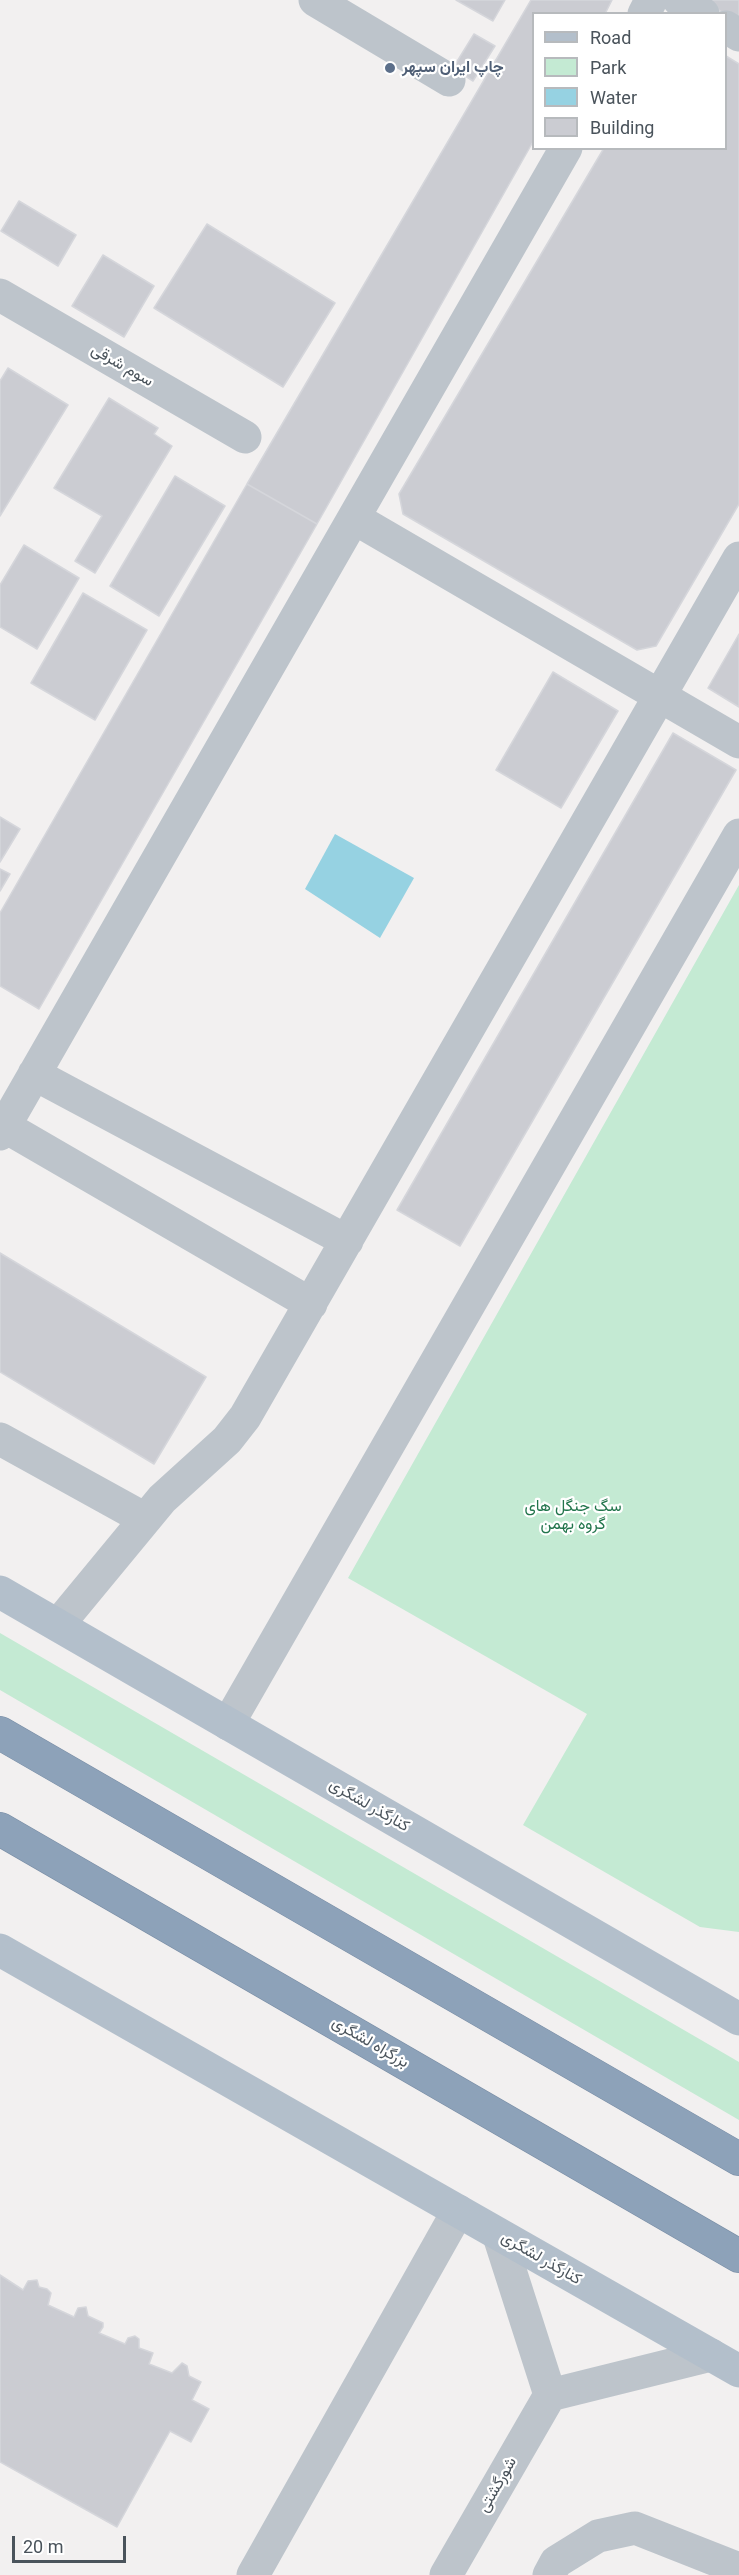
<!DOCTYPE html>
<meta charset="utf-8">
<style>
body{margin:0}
#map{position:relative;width:739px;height:2575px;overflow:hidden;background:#f2f0f0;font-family:Roboto,sans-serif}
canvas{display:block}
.legend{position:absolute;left:532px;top:12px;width:195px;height:138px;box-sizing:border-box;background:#fff;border:2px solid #b7babd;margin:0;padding:8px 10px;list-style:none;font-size:18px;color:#4a535b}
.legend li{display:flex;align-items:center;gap:12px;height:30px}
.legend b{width:30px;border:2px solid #b7babd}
.scale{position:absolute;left:12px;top:2536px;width:114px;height:27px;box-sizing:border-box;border:3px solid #4a535b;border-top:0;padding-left:8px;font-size:18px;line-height:21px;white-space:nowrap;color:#4a535b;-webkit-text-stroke:4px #fff;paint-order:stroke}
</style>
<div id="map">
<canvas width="739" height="2575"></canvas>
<ul class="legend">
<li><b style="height:8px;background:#b3bfcb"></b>Road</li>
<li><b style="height:16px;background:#c4ead3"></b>Park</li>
<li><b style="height:16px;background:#96d2e2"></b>Water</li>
<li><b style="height:16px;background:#cbccd2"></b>Building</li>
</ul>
<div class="scale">20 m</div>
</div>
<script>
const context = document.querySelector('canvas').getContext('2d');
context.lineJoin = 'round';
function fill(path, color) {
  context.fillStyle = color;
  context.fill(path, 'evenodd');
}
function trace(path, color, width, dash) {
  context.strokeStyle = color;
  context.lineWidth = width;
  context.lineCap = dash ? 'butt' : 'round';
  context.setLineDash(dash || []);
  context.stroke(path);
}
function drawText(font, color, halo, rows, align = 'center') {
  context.font = font + ' Roboto,Vazirmatn,sans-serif';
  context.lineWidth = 4.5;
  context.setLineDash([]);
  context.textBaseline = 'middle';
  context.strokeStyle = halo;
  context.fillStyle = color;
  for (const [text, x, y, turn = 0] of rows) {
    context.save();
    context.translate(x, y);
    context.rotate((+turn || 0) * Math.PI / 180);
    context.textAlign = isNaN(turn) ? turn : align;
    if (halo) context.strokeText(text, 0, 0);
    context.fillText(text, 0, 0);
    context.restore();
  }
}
fill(new Path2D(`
 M739,885V1932L700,1927L523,1825L587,1714L348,1578Z
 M0,1633L739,2062V2120L0,1690Z`), '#c4ead3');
fill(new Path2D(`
 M335,834L414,878L380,938L305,889Z`), '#96d2e2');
const building = new Path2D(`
 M456,0H505L493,21Z
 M531,0H612L605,14H534V140L317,524L247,484Z
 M704,0H739V22L705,2Z
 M474,34L495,46L473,81L453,68Z
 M726,56L739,64V504L656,646L637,650L403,514L399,494L604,148H726Z
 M19,201L76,235L58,266L1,231Z
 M207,224L335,303L283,387L154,308Z
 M103,255L154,286L124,337L72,306Z
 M8,368L68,405L0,516V381Z
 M109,398L158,428L154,434L172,446L95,573L75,561L102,516L54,488Z
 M175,476L225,506L159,616L110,586Z
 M247,484L317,524L39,1009L0,986V913Z
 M24,545L79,578L37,649L0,627V585Z
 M83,593L147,630L95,720L31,683Z
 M739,634V707L708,688Z
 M553,672L618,711L561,808L496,770Z
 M673,733L736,770L460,1246L397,1210Z
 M0,817L20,829L0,862Z
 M0,869L10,874L0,891Z
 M0,1253L206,1377L154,1464L0,1372Z
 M0,2275L23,2290L28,2281L37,2280L39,2287L47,2289L51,2293L48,2305L74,2317L78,2308L86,2307L88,2316L103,2323V2327L99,2333L125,2344L128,2338L135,2336L139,2339V2348L153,2353L149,2364L172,2373L182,2363L187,2366L189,2376L201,2382L192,2400L209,2409L191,2442L170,2431L117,2527L0,2462Z`);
fill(building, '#cbccd2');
trace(building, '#d5d6db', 1.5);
const highway = new Path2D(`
 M0,1733L739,2159
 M0,1829L739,2256`);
trace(highway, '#798da5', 34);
trace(new Path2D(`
 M315,0L449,80
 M679,0L703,14
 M644,14L651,0
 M726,27L739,35
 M0,295L245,437
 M354,518L739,742
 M34,1074L347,1241
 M4,1126L311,1304
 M0,1134L566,148
 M0,1439L145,1519
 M58,1625L162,1499L227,1440L245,1417L739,558
 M228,1724L739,835
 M499,2236L550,2395
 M253,2575L458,2211
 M446,2575L550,2395L711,2355
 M549,2575L556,2562L598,2536L635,2528L739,2569`), '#bdc4cb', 33);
trace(new Path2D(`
 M0,1592L739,2019
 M0,1950L739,2371`), '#b3bfcb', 33);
trace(highway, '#8da2b9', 33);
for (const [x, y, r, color] of [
 [390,68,6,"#5c6f8a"]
]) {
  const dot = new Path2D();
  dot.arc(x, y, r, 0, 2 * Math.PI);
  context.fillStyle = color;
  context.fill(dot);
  trace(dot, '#fff', 2);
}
drawText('bold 16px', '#4e5e75', '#fff', [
 ["چاپ ایران سپهر",402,68]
], 'left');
drawText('16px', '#4a535b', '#fff', [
 ["سوم شرقی",122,366,30],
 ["کنارگذر لشگری",369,1806,30],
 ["بزرگراه لشگری",370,2043,30],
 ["کنارگذر لشگری",541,2259,30],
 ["شورگشتی",498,2485,-60]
]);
drawText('16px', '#22754c', '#fff', [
 ["سگ جنگل های",573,1507],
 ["گروه بهمن",573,1525]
]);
</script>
